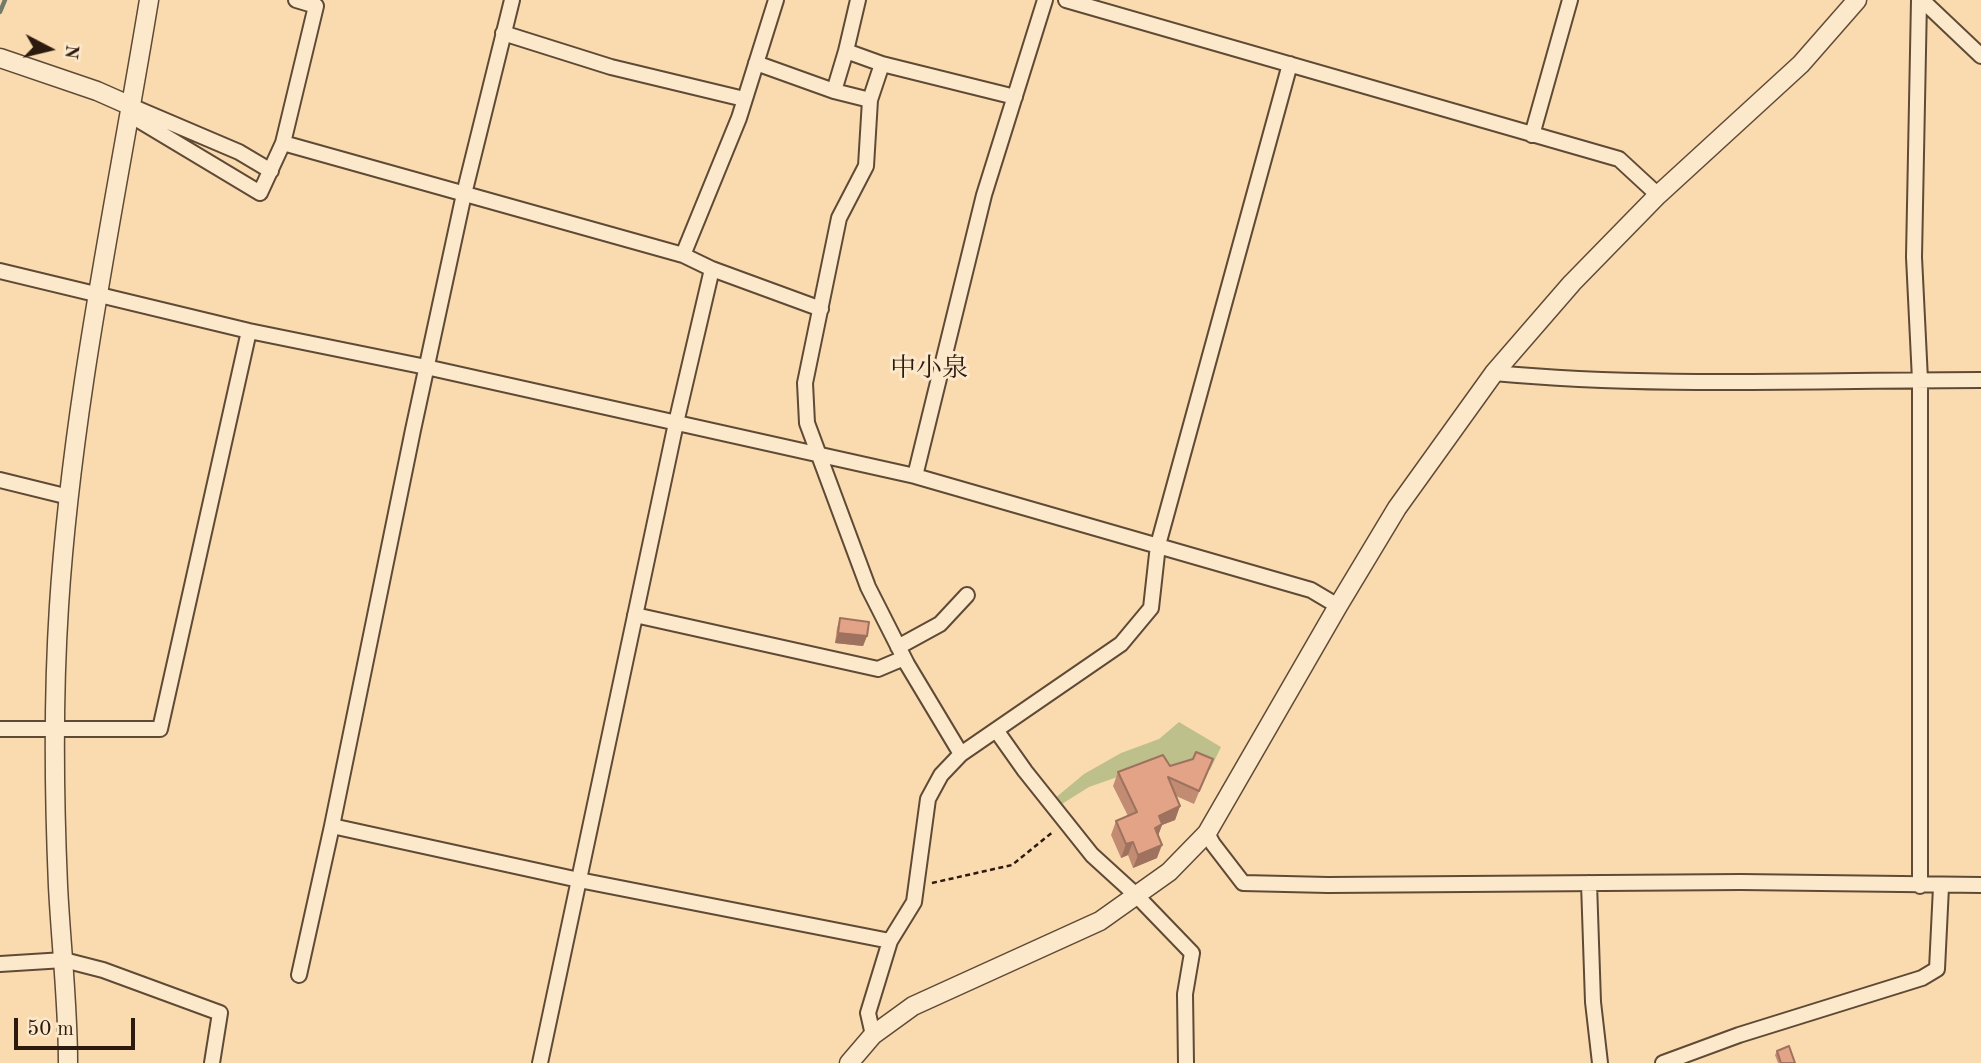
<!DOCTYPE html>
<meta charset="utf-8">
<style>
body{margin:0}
#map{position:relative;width:1981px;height:1063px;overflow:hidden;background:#fadbaf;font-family:"Old Standard TT",serif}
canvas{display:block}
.north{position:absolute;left:14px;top:14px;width:70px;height:70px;-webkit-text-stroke:5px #fce8cb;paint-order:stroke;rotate:97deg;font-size:19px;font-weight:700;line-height:28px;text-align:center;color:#2b1a0d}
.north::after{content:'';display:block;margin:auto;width:24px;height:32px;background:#2b1a0d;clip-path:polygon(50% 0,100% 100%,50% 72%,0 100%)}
.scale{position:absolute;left:14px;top:1018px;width:121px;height:32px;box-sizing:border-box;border:4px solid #2b1a0d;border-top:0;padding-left:9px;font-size:21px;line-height:24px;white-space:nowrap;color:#2b1a0d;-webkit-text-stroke:5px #fce8cb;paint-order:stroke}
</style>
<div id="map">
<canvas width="1981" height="1063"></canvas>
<div class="north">N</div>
<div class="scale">50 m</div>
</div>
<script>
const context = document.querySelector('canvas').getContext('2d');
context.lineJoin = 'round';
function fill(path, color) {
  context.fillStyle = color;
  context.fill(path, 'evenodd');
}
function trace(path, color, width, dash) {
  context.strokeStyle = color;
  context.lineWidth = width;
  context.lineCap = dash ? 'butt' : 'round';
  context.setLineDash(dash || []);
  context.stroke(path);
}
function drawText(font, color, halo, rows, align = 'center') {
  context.font = font + ' "Old Standard TT","Noto Serif JP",serif';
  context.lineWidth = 6;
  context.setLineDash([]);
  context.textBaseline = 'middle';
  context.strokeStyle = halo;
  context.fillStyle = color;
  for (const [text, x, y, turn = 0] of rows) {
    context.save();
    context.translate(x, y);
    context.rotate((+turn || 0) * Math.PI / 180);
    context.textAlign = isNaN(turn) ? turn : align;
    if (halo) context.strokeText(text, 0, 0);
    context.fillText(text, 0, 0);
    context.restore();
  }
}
fill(new Path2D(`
 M1179,722L1221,747L1210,770L1191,761L1178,773L1160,762L1089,787L1062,804L1054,799L1084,774L1121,753L1159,739Z`), '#bec08b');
trace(new Path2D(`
 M0,12L5,0`), '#717b6a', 4.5);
const minor = new Path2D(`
 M512,0L464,194L413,430L332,826L579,880L890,941
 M858,0L846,51L882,64L870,100L866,166L839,218L812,349L805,383L807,423L868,587L907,664L961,754
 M1066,0L1619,159L1658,195
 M1919,0L1914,257L1920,380V886
 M1922,0L1981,56
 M503,33L611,67L744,99
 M846,51L834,91L870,100
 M756,63L834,91
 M882,64L1015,97
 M131,106L239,152L271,171
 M130,115L260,193L283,143L316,6L296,0
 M1532,135L1570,0
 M283,143L683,255
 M712,269L821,309
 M0,271L249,331L426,367L915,476L1311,590L1338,606
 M1494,373C1655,388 1819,380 1981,380
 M915,476L984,195L1045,0
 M0,480L69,497
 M635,615L878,669L904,658
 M898,647L940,624L967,595
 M0,729H160L249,331
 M996,730L1025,771L1092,855L1137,896L1192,953L1185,994L1186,1063
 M1207,833L1213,844L1243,883L1328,885L1741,882L1981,885
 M1589,883L1593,1002L1600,1063
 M0,964L64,960L103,970L220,1013L212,1063
 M299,975L332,826
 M873,1035L868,1013L890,941L914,902L928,799L941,775L961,754L1121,644L1151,608L1158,545L1290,64
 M540,1063L676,423L712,269L683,255L739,118L776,0
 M1663,1063L1739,1035L1922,978L1937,969L1941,887`);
const tertiary = new Path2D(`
 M0,58L97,91L131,106
 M68,1063C68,1004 61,945 58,886C54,793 53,699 59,606C72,403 116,201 149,0
 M849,1063L873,1035L913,1006L1100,921L1169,872L1207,833L1338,606L1397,508L1494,373L1572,283L1658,195L1801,64L1857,0`);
trace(minor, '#5f4a36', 18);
trace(tertiary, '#5f4a36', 21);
trace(new Path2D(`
 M932,883L1012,865L1054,831`), '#2b1a0d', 2.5, [5, 3.5]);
trace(minor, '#fce8cb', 14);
trace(tertiary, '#fce8cb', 18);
fill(new Path2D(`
 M840,618L867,636L863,646L835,643L837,628Z
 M1213,759L1194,804L1176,796L1180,806L1175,820L1162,825L1158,836L1157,858L1133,868L1128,855L1121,858L1111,835L1116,821L1128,816L1113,786L1118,772L1170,766Z
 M1777,1051L1795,1063H1778L1775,1055Z`), '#c28c73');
fill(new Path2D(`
 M838,633L867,636L863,646L835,643Z
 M1180,806L1175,820L1162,825L1157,838L1150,841L1159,816Z
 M1133,842L1128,855L1121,858L1126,844Z
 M1162,845L1157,858L1133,868L1138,855Z`), '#9e725e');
const building = new Path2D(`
 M840,618L869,622L867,636L838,633Z
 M1196,752L1213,759L1199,791L1168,777L1180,806L1159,816L1162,824L1155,828L1162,845L1138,855L1133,842L1126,844L1116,821L1137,812L1118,772L1163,755L1170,766L1193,759Z
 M1789,1046L1795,1063H1781L1777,1051Z`);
fill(building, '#e2a386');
trace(building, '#9e725e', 2);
drawText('26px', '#2b1a0d', '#fce8cb', [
 ["中小泉",929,369]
]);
</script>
